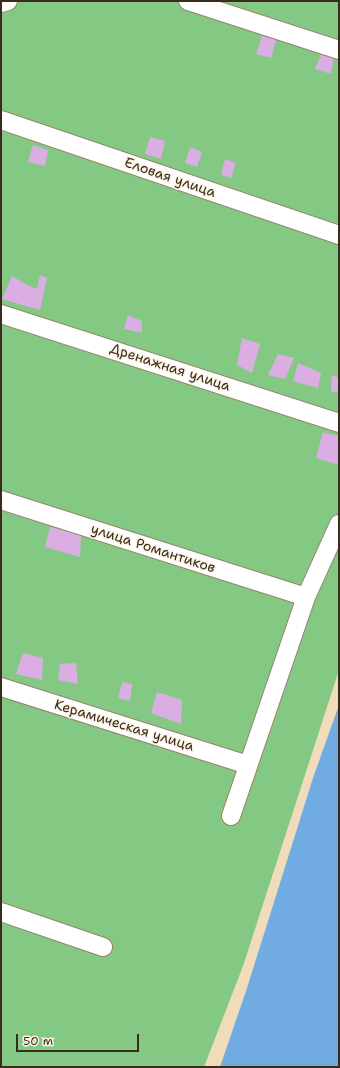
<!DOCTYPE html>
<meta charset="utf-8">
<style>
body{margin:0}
#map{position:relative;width:340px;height:1068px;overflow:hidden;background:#f0dcbb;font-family:"Shantell Sans",sans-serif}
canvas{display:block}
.frame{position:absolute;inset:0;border:2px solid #3b2a1e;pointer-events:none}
.scale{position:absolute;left:16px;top:1034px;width:123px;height:18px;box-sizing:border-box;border:2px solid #3b2a1e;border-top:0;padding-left:5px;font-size:12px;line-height:14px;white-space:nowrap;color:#3b2a1e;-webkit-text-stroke:3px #fcf5e5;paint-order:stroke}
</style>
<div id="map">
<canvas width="340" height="1068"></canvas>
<div class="frame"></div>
<div class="scale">50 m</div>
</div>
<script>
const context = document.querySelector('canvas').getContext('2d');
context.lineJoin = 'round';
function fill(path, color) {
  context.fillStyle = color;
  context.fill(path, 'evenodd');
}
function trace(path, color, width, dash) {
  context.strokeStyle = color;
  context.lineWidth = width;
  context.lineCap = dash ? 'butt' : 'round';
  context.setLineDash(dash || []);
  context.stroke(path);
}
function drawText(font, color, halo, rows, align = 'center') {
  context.font = font + ' "Shantell Sans",sans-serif';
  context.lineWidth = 3;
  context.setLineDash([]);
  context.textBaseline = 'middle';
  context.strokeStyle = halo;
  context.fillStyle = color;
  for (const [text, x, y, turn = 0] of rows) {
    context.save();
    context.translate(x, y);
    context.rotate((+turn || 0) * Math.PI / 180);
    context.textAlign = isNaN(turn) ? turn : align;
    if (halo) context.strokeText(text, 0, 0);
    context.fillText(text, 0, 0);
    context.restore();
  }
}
fill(new Path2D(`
 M1,1H339V670L243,966L204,1067H1Z`), '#83c984');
fill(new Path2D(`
 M339,705V1067H220L247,988L313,778Z`), '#70ace1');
fill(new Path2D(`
 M263,33L277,37L271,58L256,54Z
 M322,51L334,55L331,74L315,69Z
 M150,137L165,141L161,159L145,154Z
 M33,145L48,150L45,166L28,162Z
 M190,147L202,152L197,167L185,163Z
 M225,159L236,163L231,178L221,175Z
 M40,275L47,278L40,310L2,299L12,276L27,285L37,289Z
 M128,315L142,321V333L124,329Z
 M242,338L260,344L252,373L237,365Z
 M278,354L294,358L285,379L268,375Z
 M298,363L321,373L318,388L293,381Z
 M332,375L339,378V393L331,391Z
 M323,432L339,436V465L316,458Z
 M50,527L81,535L80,557L45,547Z
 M23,653L43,658L42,680L16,674Z
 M76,663L78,684L58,680L60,664Z
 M122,682L132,684L130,701L118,698Z
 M157,692L182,700L181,724L151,713Z`), '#dbaee3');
const minor = new Path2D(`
 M188,1L339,50
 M1,3L8,1
 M1,120L339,235
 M1,314L339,423
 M1,500L306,597
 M1,687L248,765
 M231,816L306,597L339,524
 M1,912L103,947`);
trace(minor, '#96836c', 20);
trace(minor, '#fff', 18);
drawText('14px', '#3b2a1e', '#fcf5e5', [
 ["Еловая улица",170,178,19],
 ["Дренажная улица",170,368,18],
 ["улица Романтиков",153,549,18],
 ["Керамическая улица",124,726,17]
]);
</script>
